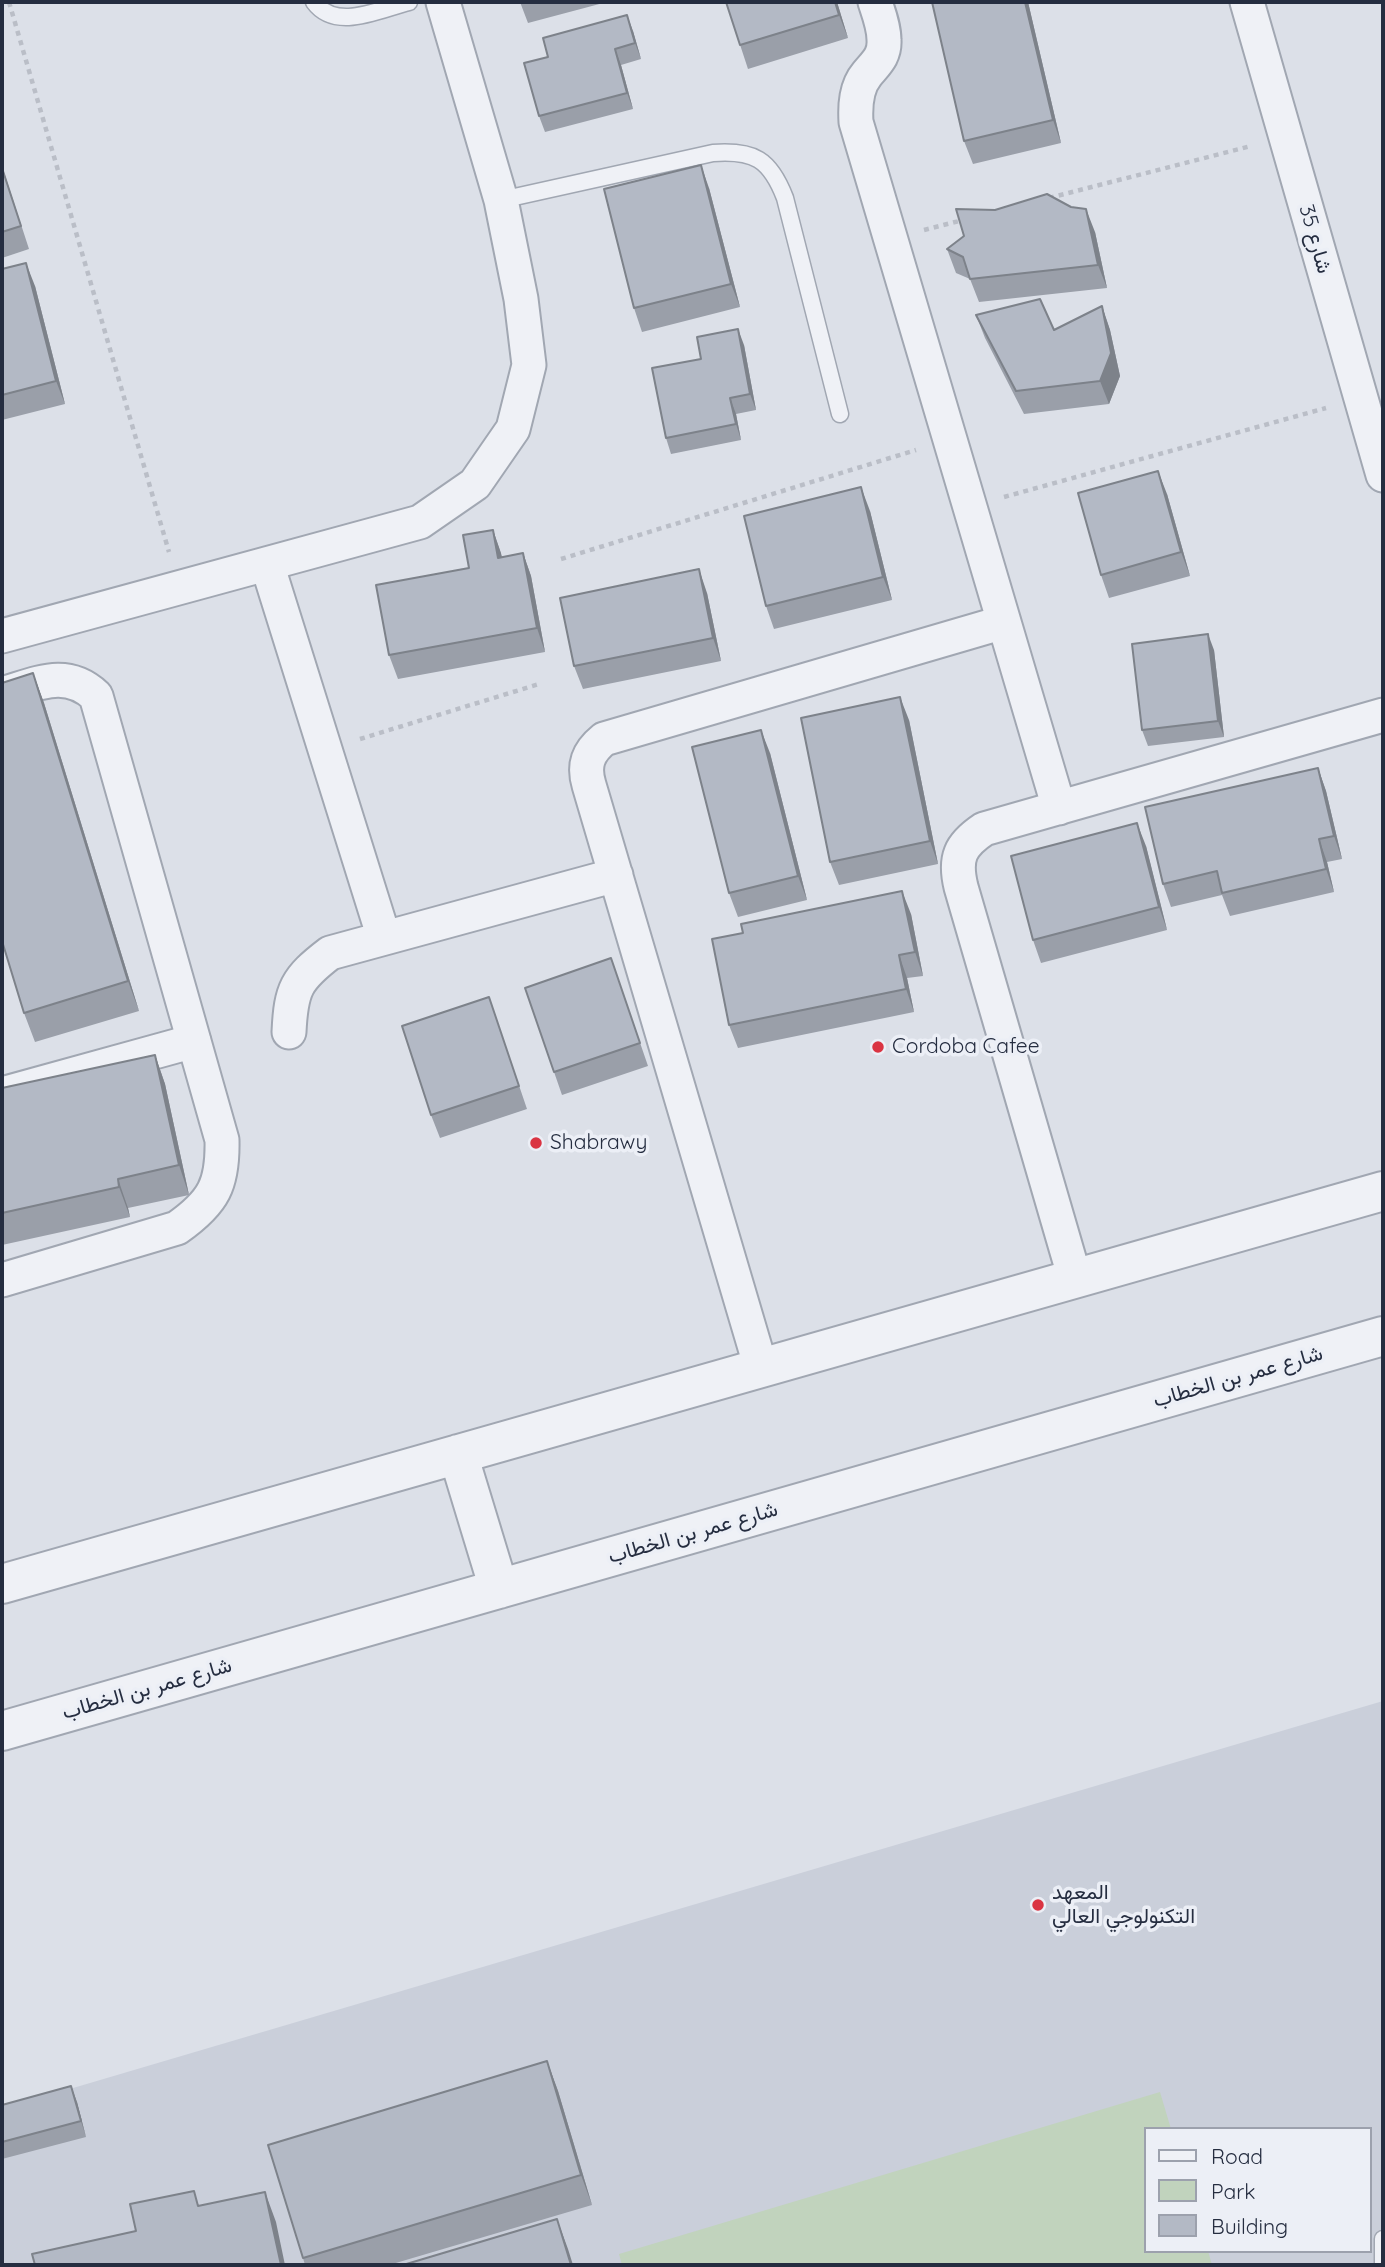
<!DOCTYPE html>
<meta charset="utf-8">
<style>
body{margin:0}
#map{position:relative;width:1385px;height:2267px;overflow:hidden;background:#dce0e8;font-family:Quicksand,sans-serif}
canvas{display:block}
.frame{position:absolute;inset:0;border:4px solid #252d40;pointer-events:none}
.legend{position:absolute;left:1144px;top:2127px;width:228px;height:126px;box-sizing:border-box;background:#eceff6;border:2px solid #9ca1ad;margin:0;padding:9px 12px;list-style:none;font-size:21px;color:#252d40}
.legend li{display:flex;align-items:center;gap:14px;height:35px}
.legend b{width:35px;border:2px solid #9ca1ad}
</style>
<div id="map">
<canvas width="1385" height="2267"></canvas>
<div class="frame"></div>
<ul class="legend">
<li><b style="height:9px;background:#eff1f6"></b>Road</li>
<li><b style="height:19px;background:#c1d3bd"></b>Park</li>
<li><b style="height:19px;background:#b3b9c5"></b>Building</li>
</ul>
</div>
<script>
const context = document.querySelector('canvas').getContext('2d');
context.lineJoin = 'round';
function fill(path, color) {
  context.fillStyle = color;
  context.fill(path, 'evenodd');
}
function trace(path, color, width, dash) {
  context.strokeStyle = color;
  context.lineWidth = width;
  context.lineCap = dash ? 'butt' : 'round';
  context.setLineDash(dash || []);
  context.stroke(path);
}
function drawText(font, color, halo, rows, align = 'center') {
  context.font = font + ' Quicksand,Vazirmatn,sans-serif';
  context.lineWidth = 7;
  context.setLineDash([]);
  context.textBaseline = 'middle';
  context.strokeStyle = halo;
  context.fillStyle = color;
  for (const [text, x, y, turn = 0] of rows) {
    context.save();
    context.translate(x, y);
    context.rotate((+turn || 0) * Math.PI / 180);
    context.textAlign = isNaN(turn) ? turn : align;
    if (halo) context.strokeText(text, 0, 0);
    context.fillText(text, 0, 0);
    context.restore();
  }
}
fill(new Path2D(`
 M1383,1701V2265H2V2109ZM1145,2129H1369V2251H1145Z`), '#cacfda');
fill(new Path2D(`
 M1160,2092L1171,2129H1145V2251H1208L1212,2265H622L619,2254Z`), '#c1d3bd');
const service = new Path2D(`
 M314,2C336,32 380,9 409,2
 M501,200L713,153C754,150 770,159 785,198L840,414
 M1383,2265V2239`);
const minor = new Path2D(`
 M875,2C879,14 884,27 884,40C885,56 876,63 867,74C856,87 855,105 856,122L1059,808
 M1247,2L1383,475
 M267,564L384,938
 M2,636L420,522L475,484L513,429L529,365L521,299L501,200L443,2
 M2,694C37,684 66,668 96,696L222,1140C223,1184 214,1202 177,1228L2,1280
 M289,1032C291,989 296,979 330,953L616,875
 M2,1094L194,1041
 M1075,1279L961,887C954,858 960,845 984,829L1383,715
 M761,1368L589,785C583,765 588,752 604,739L1004,622`);
const tertiary = new Path2D(`
 M458,1454L499,1589
 M2,1584L1383,1191
 M2,1731L1383,1336`);
trace(service, '#a1a7b2', 19);
trace(minor, '#a1a7b2', 37);
trace(tertiary, '#a1a7b2', 42);
trace(new Path2D(`
 M9,2L169,552
 M1049,198L1251,146
 M924,230L963,220
 M1004,497L1326,408
 M561,559L916,450
 M360,739L539,684`), '#babec7', 4.5, [5, 5]);
trace(service, '#eff1f6', 16);
trace(minor, '#eff1f6', 33);
trace(tertiary, '#eff1f6', 38);
fill(new Path2D(`
 M520,2H607L528,23Z
 M726,2H837L848,38L748,69Z
 M932,2H1028L1061,143L973,164L964,141Z
 M633,31L641,59L621,65L633,109L545,132L539,116Z
 M2,166L29,249L2,258Z
 M709,188L740,307L642,332L634,308Z
 M1095,232L1107,288L979,302L970,279L956,273L947,249Z
 M2,269L35,286L65,404L2,420Z
 M1102,306L1110,330L1120,376L1109,404L1024,414L985,338L976,315L1054,330Z
 M744,345L756,410L736,414L741,440L671,454L666,438L701,359Z
 M1167,494L1190,576L1109,598L1101,575Z
 M870,511L892,600L774,629L766,606Z
 M493,530L502,557L523,553L531,576L545,652L398,679L389,655L469,568Z
 M707,593L721,661L583,689L574,666Z
 M1214,650L1224,737L1148,746L1142,730Z
 M33,673L44,703L139,1011L35,1042L24,1013Z
 M909,720L938,864L839,885L830,862Z
 M770,753L807,900L738,917L729,893Z
 M1318,768L1326,791L1342,859L1327,862L1334,892L1230,916L1222,895L1171,907L1163,884Z
 M1146,846L1167,930L1041,963L1033,940Z
 M911,914L923,976L907,978L914,1012L738,1048L729,1025Z
 M611,958L648,1066L562,1095L525,988Z
 M489,997L527,1109L440,1138L431,1115Z
 M155,1055L165,1084L189,1195L128,1208L130,1217L2,1245V1088Z
 M547,2061L558,2091L592,2205L389,2265H305L303,2258Z
 M77,2102L86,2137L2,2159V2105Z`), '#9a9fa9');
fill(new Path2D(`
 M835,2H837L848,38L839,15Z
 M1025,2H1028L1061,143L1053,120Z
 M627,15L633,31L641,59L635,43Z
 M615,49L621,65L633,109L627,93Z
 M701,165L709,188L740,307L731,284Z
 M1086,209L1095,232L1107,288L1098,265Z
 M26,263L35,286L65,404L56,381Z
 M1102,306L1110,330L1120,376L1109,404L1100,381Z
 M738,329L744,345L756,410L750,394Z
 M730,398L736,414L741,440L736,424Z
 M1158,471L1167,494L1190,576L1181,552Z
 M861,487L870,511L892,600L883,577Z
 M493,530L501,553L506,581L498,558Z
 M523,553L531,576L545,652L537,628Z
 M699,569L707,593L721,661L713,638Z
 M1208,634L1214,650L1224,737L1218,721Z
 M33,673L44,703L139,1011L128,981Z
 M900,697L909,720L938,864L930,841Z
 M761,730L770,753L807,900L798,876Z
 M1318,768L1326,791L1342,859L1334,836Z
 M1137,823L1146,846L1167,930L1159,907Z
 M1319,839L1327,862L1334,892L1326,869Z
 M902,891L911,914L923,976L915,952Z
 M899,955L907,978L914,1012L906,989Z
 M155,1055L165,1084L189,1195L179,1165Z
 M118,1179L128,1208L130,1217L119,1187Z
 M547,2061L558,2091L592,2205L581,2175Z
 M71,2086L77,2102L86,2137L81,2121Z
 M265,2192L276,2222L285,2265H281Z
 M557,2219L568,2249L573,2265H571Z`), '#7d828a');
const building = new Path2D(`
 M726,2H835L839,15L740,45Z
 M932,2H1025L1053,120L964,141Z
 M627,15L635,43L615,49L627,93L539,116L524,63L548,57L543,38Z
 M701,165L731,284L634,308L604,189Z
 M2,168L21,226L2,232Z
 M1047,194L1071,207L1086,209L1098,265L970,279L963,257L947,249L964,236L956,209L995,210Z
 M26,263L56,381L2,395V269Z
 M1040,299L1054,330L1102,306L1111,353L1100,381L1016,391L976,315Z
 M738,329L750,394L730,398L736,424L666,438L652,368L701,359L697,337Z
 M1158,471L1181,552L1101,575L1078,493Z
 M861,487L883,577L766,606L744,516Z
 M493,530L498,558L523,553L537,628L389,655L376,585L469,568L463,535Z
 M699,569L713,638L574,666L560,598Z
 M1208,634L1218,721L1142,730L1132,644Z
 M33,673L128,981L24,1013L2,941V683Z
 M900,697L930,841L830,862L801,718Z
 M761,730L798,876L729,893L692,747Z
 M1318,768L1334,836L1319,839L1326,869L1222,893L1217,871L1163,884L1145,807Z
 M1137,823L1159,907L1033,940L1011,856Z
 M902,891L915,952L899,955L906,989L729,1025L712,939L743,933L741,924Z
 M611,958L640,1043L554,1072L525,988Z
 M489,997L519,1086L431,1115L402,1026Z
 M155,1055L179,1165L118,1179L119,1187L2,1213V1088Z
 M547,2061L581,2175L303,2258L268,2145Z
 M71,2086L81,2121L2,2142V2105Z
 M194,2191L198,2206L265,2192L281,2265H35L32,2254L136,2231L130,2204Z
 M557,2219L571,2265H403Z`);
fill(building, '#b3b9c5');
trace(building, '#7d828a', 2);
for (const [x, y, r, color] of [
 [878,1047,7,"#da3442"],
 [536,1143,7,"#da3442"],
 [1038,1905,7,"#da3442"]
]) {
  const dot = new Path2D();
  dot.arc(x, y, r, 0, 2 * Math.PI);
  context.fillStyle = color;
  context.fill(dot);
  trace(dot, '#eceff6', 2.5);
}
drawText('21px', '#252d40', '#eceff6', [
 ["شارع 35",1315,239,74],
 ["شارع عمر بن الخطاب",1238,1377,-16],
 ["شارع عمر بن الخطاب",693,1533,-16],
 ["شارع عمر بن الخطاب",147,1689,-16]
]);
drawText('21px', '#252d40', '#eceff6', [
 ["Cordoba Cafee",892,1047],
 ["Shabrawy",550,1143],
 ["المعهد",1052,1893],
 ["التكنولوجي العالي",1052,1917]
], 'left');
</script>
